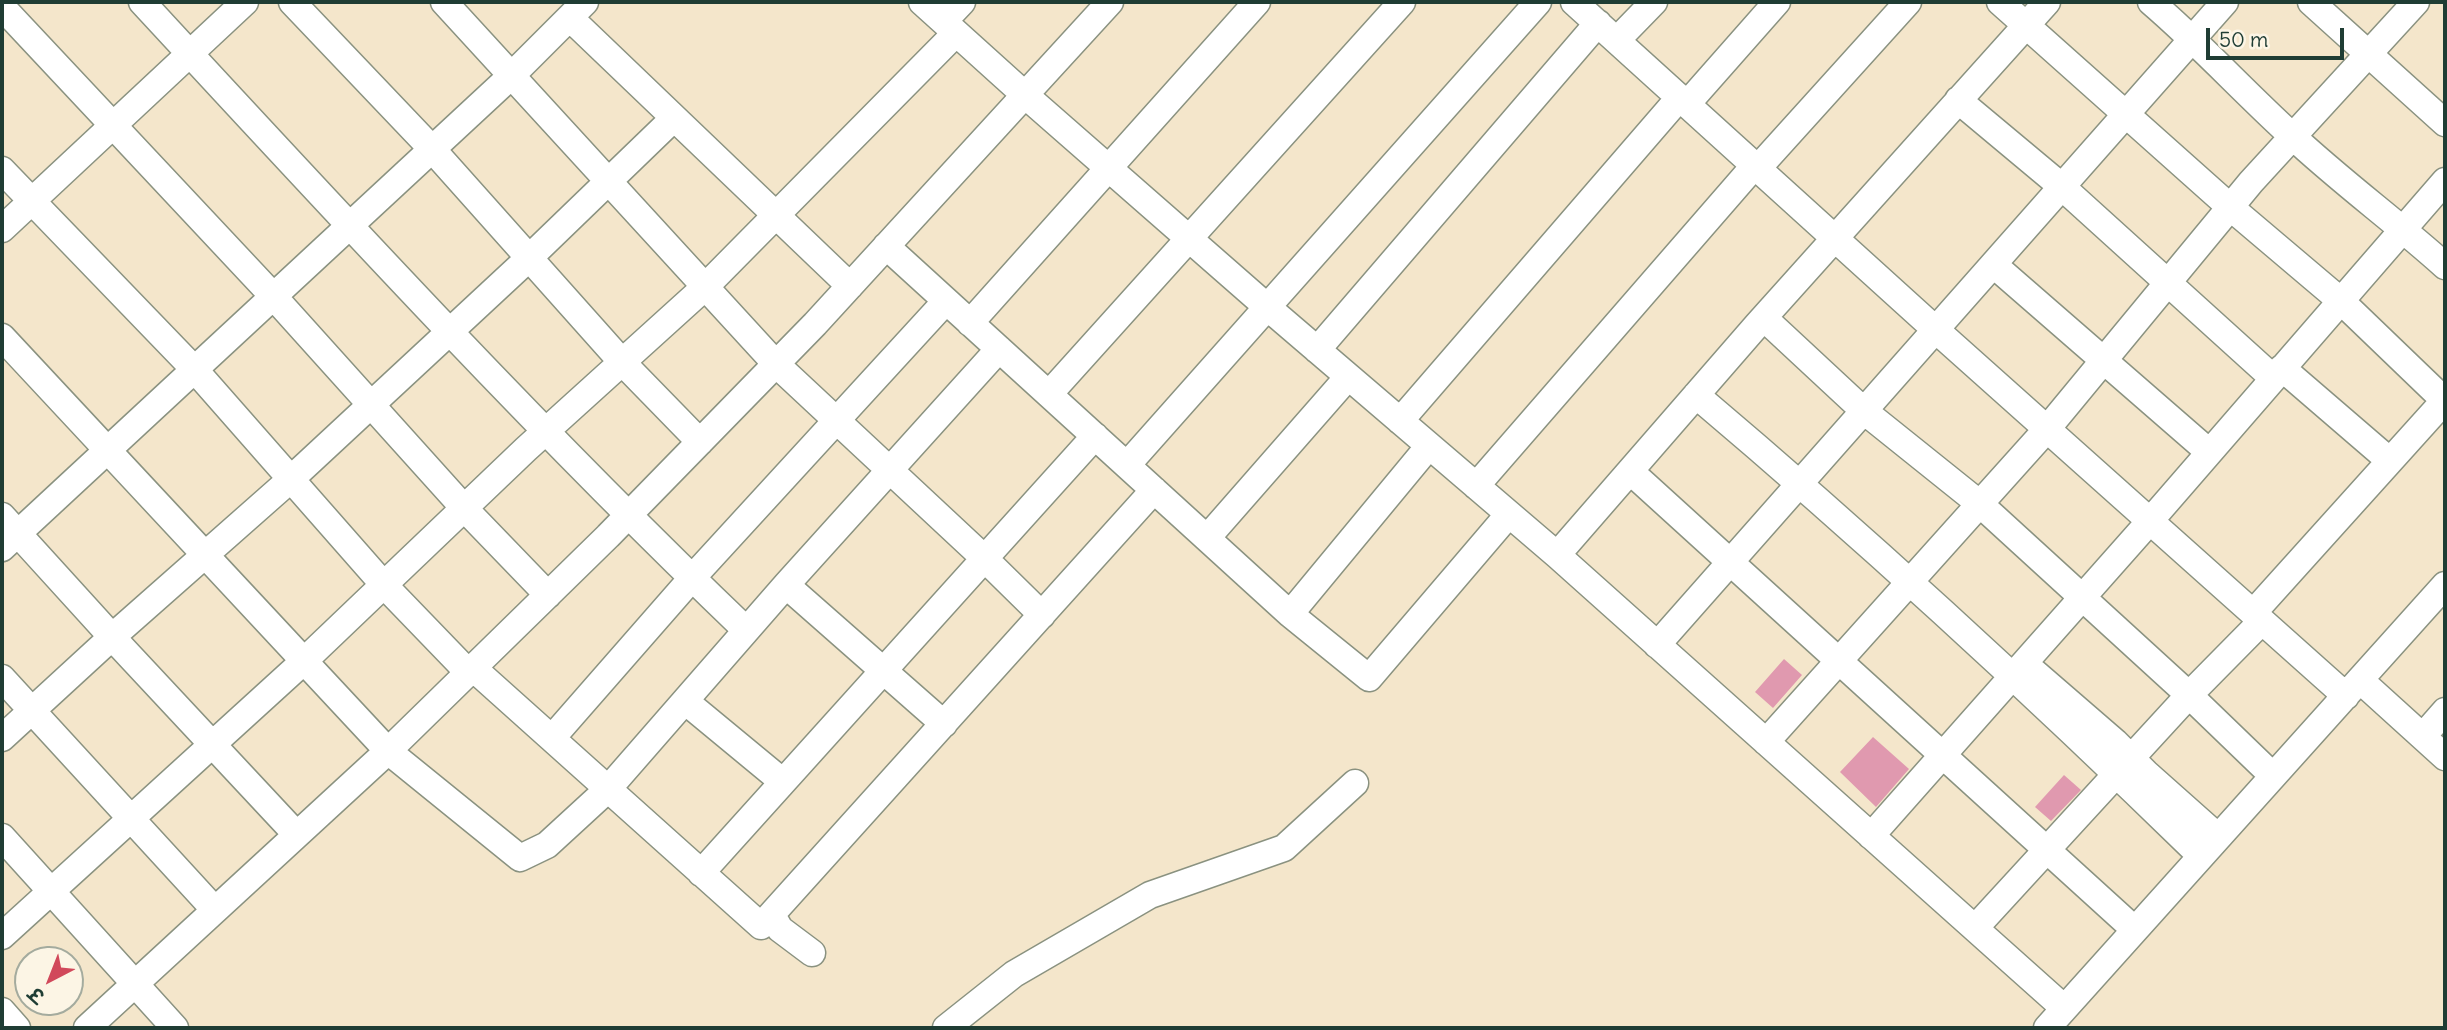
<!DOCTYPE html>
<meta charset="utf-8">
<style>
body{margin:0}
#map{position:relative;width:2447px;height:1030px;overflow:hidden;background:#f4e6cb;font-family:Delius,"Playpen Sans Deva",sans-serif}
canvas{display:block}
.frame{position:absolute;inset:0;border:4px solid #1f3d34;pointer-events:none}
.north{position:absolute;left:14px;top:946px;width:70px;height:70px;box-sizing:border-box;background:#fcf5e5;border:2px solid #a4ab9e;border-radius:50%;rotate:222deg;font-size:19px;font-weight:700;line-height:28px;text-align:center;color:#1f3d34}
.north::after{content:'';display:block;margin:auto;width:24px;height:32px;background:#d1495b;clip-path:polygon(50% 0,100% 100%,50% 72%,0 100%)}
.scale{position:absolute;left:2206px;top:28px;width:138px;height:32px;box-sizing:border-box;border:4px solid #1f3d34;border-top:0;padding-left:9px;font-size:21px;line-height:24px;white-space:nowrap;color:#1f3d34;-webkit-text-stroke:5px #fcf5e5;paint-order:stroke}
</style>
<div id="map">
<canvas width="2447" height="1030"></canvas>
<div class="frame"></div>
<div class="north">उ</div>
<div class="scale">50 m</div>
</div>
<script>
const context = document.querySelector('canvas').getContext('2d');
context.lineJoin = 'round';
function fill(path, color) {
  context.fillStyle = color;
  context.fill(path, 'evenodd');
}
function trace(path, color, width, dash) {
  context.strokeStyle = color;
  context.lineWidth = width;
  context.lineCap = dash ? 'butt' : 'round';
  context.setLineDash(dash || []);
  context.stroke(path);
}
fill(new Path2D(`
 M1784,659L1802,675L1773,708L1755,692Z
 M1873,737L1909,769L1876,807L1840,772Z
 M2064,775L2081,790L2051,821L2035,807Z`), '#e099af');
const minor = new Path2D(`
 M142,2C339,215 536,429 746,630
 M292,2L432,149L622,362L700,442
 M444,2L776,364L984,558L1042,615
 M922,2L1025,95L1266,306L1557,555L2064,1008
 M1574,2L1936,330L2346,696
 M2000,2L2230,207L2341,301L2445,401
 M2151,2C2200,44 2243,91 2290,134C2340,181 2395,221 2445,266
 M2311,2L2445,123
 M2,7L274,297L464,508L548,595
 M570,18L850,286
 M944,21L962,2
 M1617,40L1654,2
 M1958,100L2061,186L2273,378
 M1687,104L1777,2
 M1758,168L1908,2
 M2,170L195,370L384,585L468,672
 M2,229L245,2
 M886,246L1290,614L1369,678L1509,514
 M1994,265L2209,452
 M1764,318L1864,411L1980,504L2189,695L2273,776
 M970,323L1257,2
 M2,337L388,751L520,858L547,845L608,789L786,585L999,349
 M1317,350L1598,23
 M2282,368L2390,461
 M1049,394L1402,2
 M1696,395C1870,542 2038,697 2201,856
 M1400,421L1680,97
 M1127,465L1538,2
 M1630,471L2135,930
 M1476,486L1755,165
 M2,516L112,637L296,834
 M1207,538L1348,377
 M2,548L511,76L585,2
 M1557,555L1757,325L2047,2
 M786,585L944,724
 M2253,613L2445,400
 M1290,614L1429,446
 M1657,645L2225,2
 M2026,665L2115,742L2146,773L2218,837
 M473,668L761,926L1154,490
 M2,678L214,909
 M2360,680L2445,757
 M685,701L783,782
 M2423,736L2445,711
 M2,738L112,637L291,479L529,258L674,118
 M552,738L692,578L946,301
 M1766,742L2047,429L2251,182L2416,2
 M1871,836L2150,521L2445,181
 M2,837L175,1028
 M701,873L1095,436
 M772,915L780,929L812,953
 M1975,928L2189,695L2262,621
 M2,936L304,661L526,449L705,287L956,33
 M2,1011L17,1028
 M87,1028L388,751L608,536L815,324L1110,2
 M946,1028L1014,974L1150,895L1284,848L1355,783
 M2047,1028L2445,585`);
trace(minor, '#8a9280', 29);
trace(minor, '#fff', 26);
</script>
